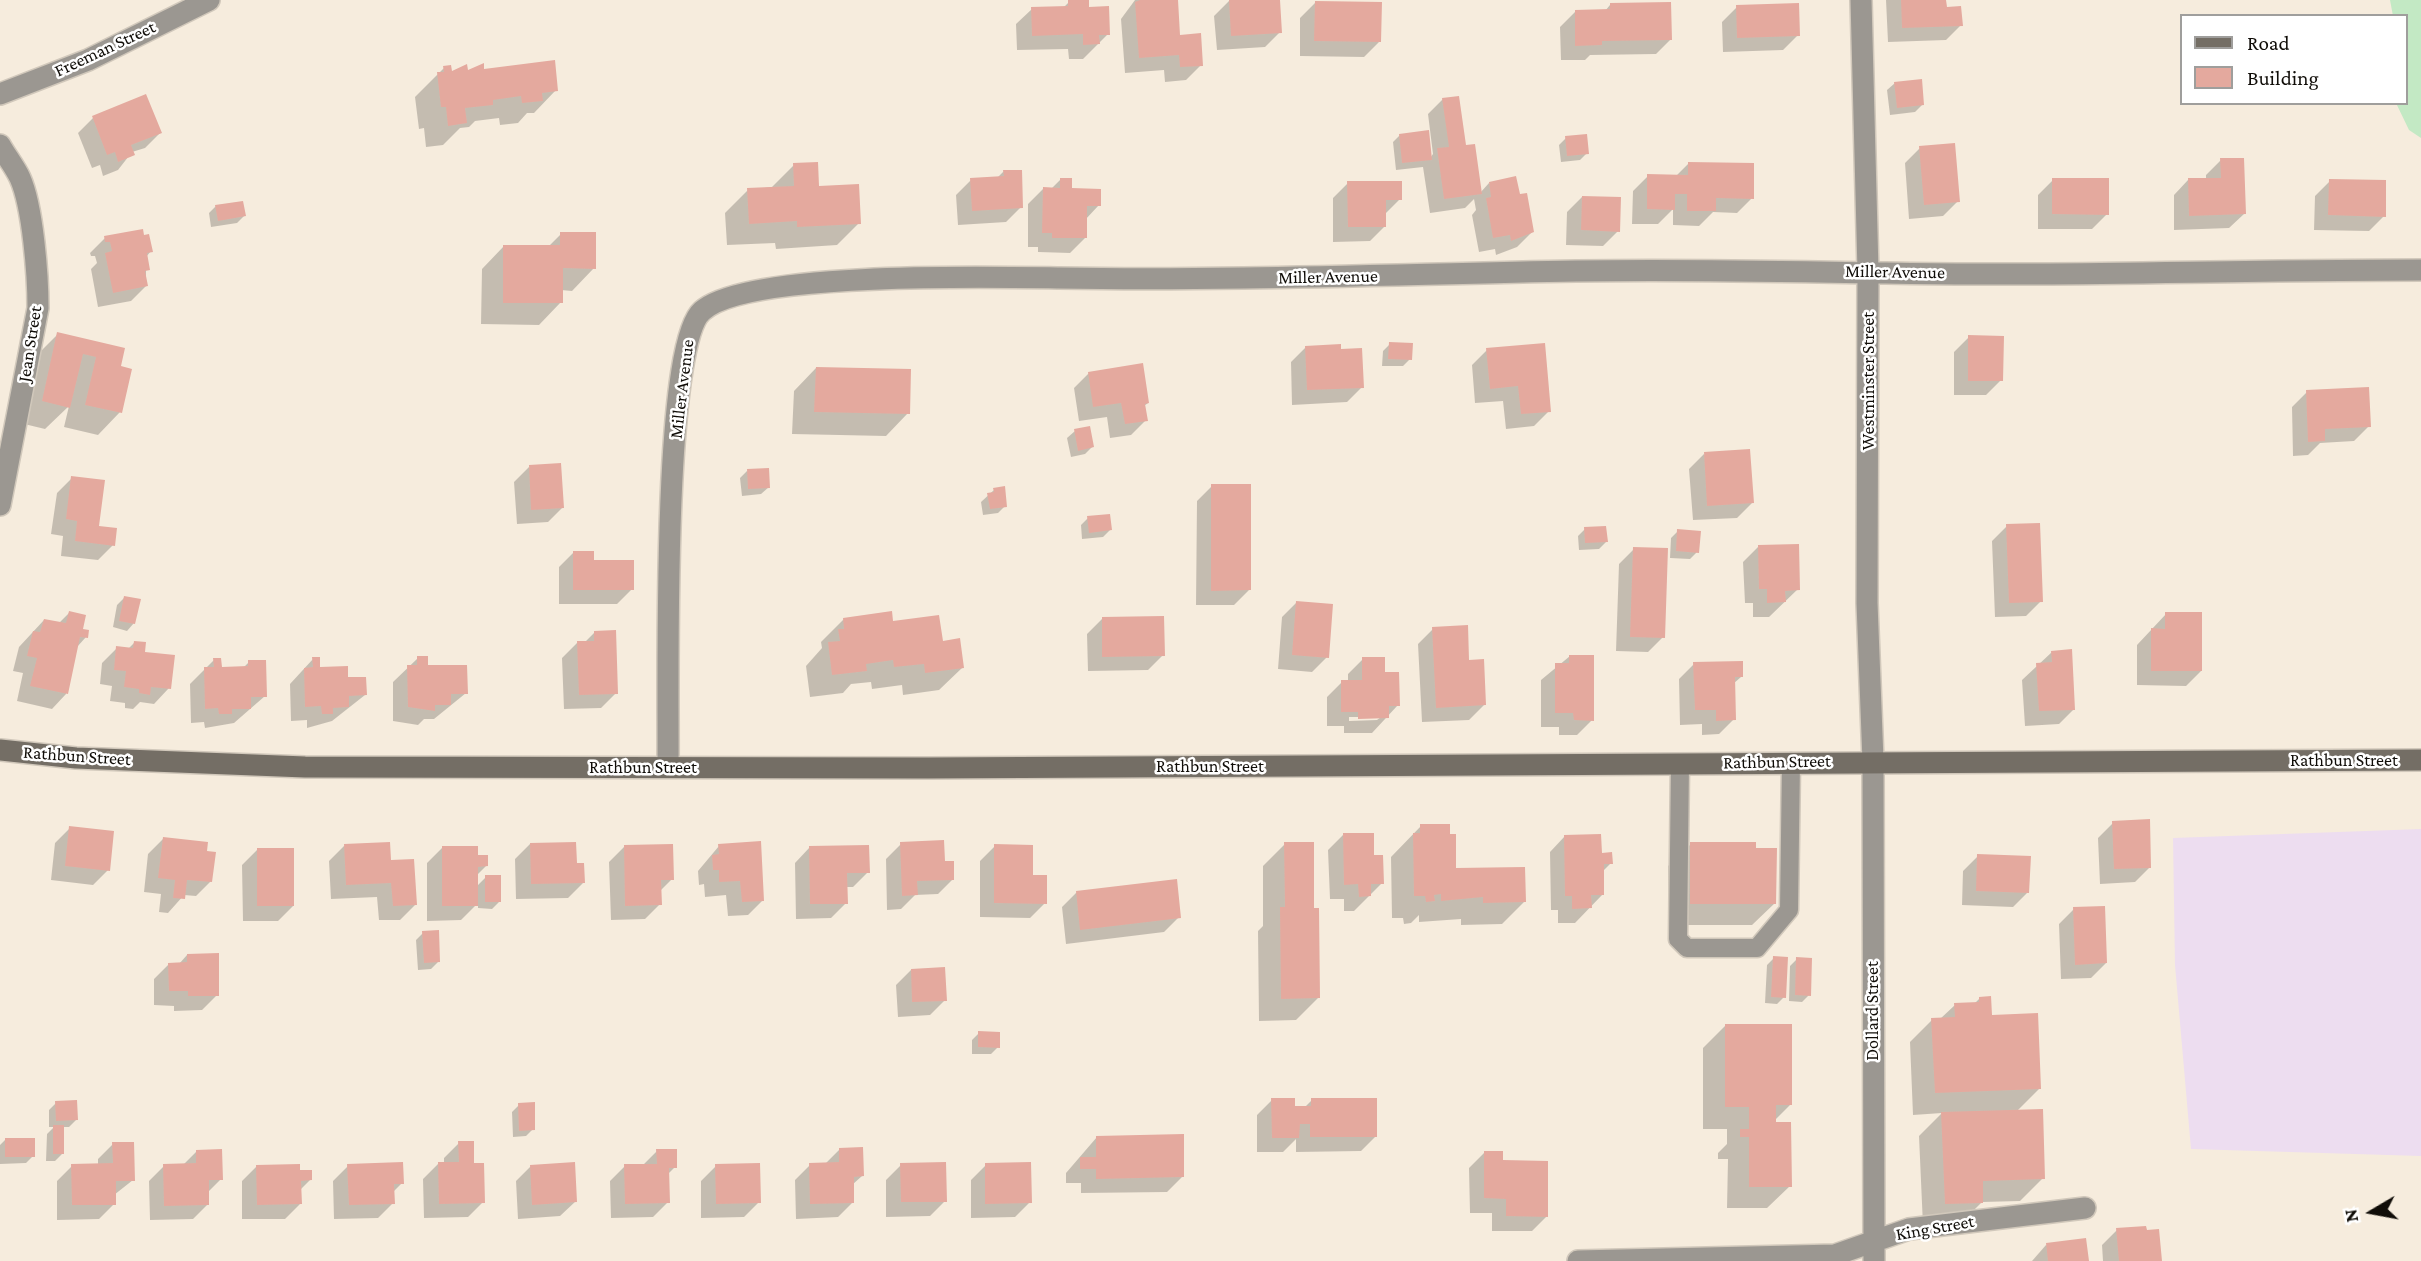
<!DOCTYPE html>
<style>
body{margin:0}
#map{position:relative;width:2421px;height:1261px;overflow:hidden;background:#f6ecdd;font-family:"Crimson Pro",serif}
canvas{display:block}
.legend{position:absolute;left:2180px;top:14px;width:228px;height:91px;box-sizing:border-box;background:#fff;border:2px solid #9f9e9c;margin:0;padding:9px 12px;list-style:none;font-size:21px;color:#100d08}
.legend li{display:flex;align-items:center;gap:14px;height:35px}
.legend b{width:35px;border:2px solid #9f9e9c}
.north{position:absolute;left:2337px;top:1177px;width:70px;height:70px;-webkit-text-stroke:5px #fff;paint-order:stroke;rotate:260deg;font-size:19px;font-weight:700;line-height:28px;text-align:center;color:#100d08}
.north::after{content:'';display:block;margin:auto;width:24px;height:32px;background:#100d08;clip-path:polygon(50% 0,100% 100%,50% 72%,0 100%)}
</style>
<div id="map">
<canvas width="2421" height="1261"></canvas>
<ul class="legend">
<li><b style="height:9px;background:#746e65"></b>Road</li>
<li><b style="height:19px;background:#e4a99e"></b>Building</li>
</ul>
<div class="north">N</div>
</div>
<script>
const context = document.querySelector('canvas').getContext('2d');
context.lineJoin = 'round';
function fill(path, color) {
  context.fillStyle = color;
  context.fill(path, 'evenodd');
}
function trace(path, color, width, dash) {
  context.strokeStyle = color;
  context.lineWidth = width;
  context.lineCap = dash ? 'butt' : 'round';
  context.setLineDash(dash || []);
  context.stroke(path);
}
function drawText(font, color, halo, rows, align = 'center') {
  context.font = font + ' "Crimson Pro",serif';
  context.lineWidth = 5;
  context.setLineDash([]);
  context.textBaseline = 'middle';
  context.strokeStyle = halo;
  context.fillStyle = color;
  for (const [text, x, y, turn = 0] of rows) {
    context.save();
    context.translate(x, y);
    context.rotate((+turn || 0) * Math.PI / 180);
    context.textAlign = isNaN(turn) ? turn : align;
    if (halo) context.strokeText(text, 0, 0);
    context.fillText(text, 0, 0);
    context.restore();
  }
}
fill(new Path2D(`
 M2421,829V1156L2191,1149L2175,965L2173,838Z`), '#edddf0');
fill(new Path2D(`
 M2390,0H2421V138L2409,130L2396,103H2405V16H2393Z`), '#c3e9c4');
fill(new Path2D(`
 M1135,0H1176L1179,37L1201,65L1186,80L1165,82L1164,70L1125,73L1121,19Z
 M1278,0L1280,32L1265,47L1217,50L1214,16L1229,1Z
 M1945,0V9L1961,25L1946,40L1888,42L1886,0Z
 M1069,2L1088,8L1108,34L1083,59H1069L1068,49L1017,50L1016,24L1032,9L1063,8Z
 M1315,3L1379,42L1364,57L1300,56V18Z
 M1610,5L1671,39L1656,54L1590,55L1585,60H1561L1560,27L1575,12L1605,11Z
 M1737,7L1798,35L1783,50L1723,52L1722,22Z
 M444,68L450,73L482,71L556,90L534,113H527L518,123L500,125L499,118L475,121L469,127L460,128L443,145L426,147L424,128L419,129L415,97Z
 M1895,83L1922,105L1915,112L1890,115L1887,90Z
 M145,97L160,133L145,148L132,152L118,170L103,176L100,165L92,168L78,133L93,118Z
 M1443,99L1465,147L1480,193L1489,183L1532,232L1517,247L1496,255L1495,249L1479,252L1472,215L1476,210L1474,199L1465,208L1430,213L1423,167L1396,170L1393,142L1400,135L1430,158L1433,154L1428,114Z
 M1566,138L1587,153L1580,160L1561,162L1559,145Z
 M1920,148L1958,201L1943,216L1909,219L1905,163Z
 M2221,160L2244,214L2229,228L2174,230V195L2188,180H2206V175Z
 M1689,163L1752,198L1737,213L1713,212L1699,226L1673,225V209L1658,224H1632L1633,191L1648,176H1676Z
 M794,165L859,223L837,245L776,249L775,243L727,245L725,213L748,190L772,187Z
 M1004,171L1021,207L1006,222L958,225L956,195L971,180L997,178Z
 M1061,179L1070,190L1099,205L1085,220V238L1070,253L1038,252V247H1028V204L1043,189H1051Z
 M2053,180L2107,214L2092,229H2038V195Z
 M2330,181L2384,216L2369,231L2314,230L2315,196Z
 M1348,183L1400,199L1384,215L1385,226L1370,241L1333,242V198Z
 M1582,197L1618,231L1603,246L1566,245L1567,212Z
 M216,206L244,216L237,223L211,227L209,213Z
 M561,234L594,268L572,291L561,290V302L539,325L481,324L482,269L504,246L548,247Z
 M105,238L151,251L146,257V286L131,301L98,307L91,269L97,263L95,256H91L90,253Z
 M58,334L119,368L120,412L98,435L64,427L69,406L45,429L20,423L35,357Z
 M1969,337L2001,380L1986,395H1954V352Z
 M1390,344L1410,359L1403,366H1382L1383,351Z
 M1306,347L1362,387L1347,402L1292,405L1291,362Z
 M1487,350L1549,411L1534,426L1506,429L1503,401L1475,403L1472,365Z
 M816,368L908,413L886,436L792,434L794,391Z
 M1089,373L1148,403L1144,406L1146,420L1131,435L1110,438L1107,417L1079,421L1074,388Z
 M2307,392L2369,426L2354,441L2320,443L2308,455L2293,456L2292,407Z
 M1075,431L1092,447L1085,454L1071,457L1067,438Z
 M1704,454L1752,503L1737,518L1693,520L1689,469Z
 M529,467L563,507L548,522L517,524L514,482Z
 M747,471L769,487L761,494L742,496L740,478Z
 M72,478L97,527L113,545L98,560L61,556L63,536L51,534L57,493Z
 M1212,486L1249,590L1234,605H1196L1197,501Z
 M994,490L1005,506L998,513L983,515L981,502Z
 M1088,518L1110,530L1103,537L1082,539L1081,525Z
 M2007,526L2041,601L2026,616L1995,617L1992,541Z
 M1585,529L1606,542L1599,549L1579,550L1578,536Z
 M1678,531L1697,552L1690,559L1670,558L1671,538Z
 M1758,547L1798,589L1769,617H1753V603H1745L1743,562Z
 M1634,549L1663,637L1648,652L1616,651L1619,564Z
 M574,552L592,562L632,589L617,604H559V567Z
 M124,598L134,623L127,631L113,627L117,605Z
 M1297,602L1327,657L1312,672L1278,669L1282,617Z
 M69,613L86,637L77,647L66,694L52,709L17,701L23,673L13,671L19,647L44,620L59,623Z
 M2166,614L2201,671L2186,686L2137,685V645Z
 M844,619L891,623L941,643L962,668L939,690L903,695L902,685L872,689L871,682L851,684L843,693L810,697L806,666L822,648L821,642Z
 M1102,619L1163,655L1148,670L1088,671L1087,634Z
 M1433,629L1484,705L1469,720L1422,722L1418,644Z
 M594,633L616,693L601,708L564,709L562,658L577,643H584Z
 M134,643L169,688L154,704L140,702L133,709L125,708V703L110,701L112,686L100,684L102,663L117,648L128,649Z
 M2052,652L2074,709L2059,724L2025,726L2022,680Z
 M1570,656L1592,720L1577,735H1559V727H1541V680Z
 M418,658L426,667L466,693L434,719H424L418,725L393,721V682Z
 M313,659L319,669L347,679L365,695L332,721L307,728V720L291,721L290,684Z
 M1363,659L1383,674L1398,705L1372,733H1344V726H1327V697L1342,682H1348V674ZM1349,717H1381L1377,720L1349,721Z
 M214,660L220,668H243L249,662L265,696L234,723L205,728L204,722L191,723L190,684Z
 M1694,664L1741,677L1733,684L1734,719L1719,734L1702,735V724L1680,725L1679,679Z
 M2113,823L2150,867L2135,882L2100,884L2098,838Z
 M1421,826L1455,870L1524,902L1502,924L1461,925V919L1419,922V915L1411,923L1404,924L1403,918H1392L1391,857Z
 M70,828L108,870L93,885L51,880L55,843Z
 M1343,835L1372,857L1382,883L1354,911H1344V899H1330L1328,850Z
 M1565,836L1611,863L1602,872L1603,894L1575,923H1558V910H1551L1550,852Z
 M163,839L211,881L196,896L184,895L168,913L159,912L161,894L144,892L148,854Z
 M530,844L575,864L583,883L568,898L516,899L515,859Z
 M901,844L943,863L953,879L938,894L915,895L901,909L887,910L886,859Z
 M1285,844L1313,909L1318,998L1296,1020L1259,1021L1258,931L1263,926V866Z
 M1691,844L1775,903L1752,925H1669L1668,866Z
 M344,846L389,862L415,905L400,920H379L377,897L331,899L329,861Z
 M719,846L763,900L748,915L728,916L726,895L705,897L704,884L699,885L698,871Z
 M995,846L1031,877L1045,903L1030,918L980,917V861Z
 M624,847L672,879L659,892L660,904L645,919L611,920L609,862Z
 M810,847L868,872L853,887H846V903L831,918L796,919L795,863Z
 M442,848L477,857L486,866L476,876V887L486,877L499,902L492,909L478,908V903L461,920L427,921V863Z
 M257,850L293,906L278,921H243L242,865Z
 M1978,856L2028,892L2013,907L1962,905L1963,871Z
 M1077,892L1179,917L1164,932L1066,944L1062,907Z
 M2074,909L2106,963L2091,978L2061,979L2059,924Z
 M423,933L438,962L431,969L418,970L416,940Z
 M187,955L217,995L202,1010L174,1011V1006L154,1005V979L169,964H179Z
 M1774,958L1784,997L1777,1004L1765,1003L1767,965Z
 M1797,959L1809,995L1802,1002L1789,1001L1790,966Z
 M911,970L945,1000L930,1015L898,1017L896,985Z
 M1980,998L2040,1088L2016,1112L2043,1178L2020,1201L1982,1202L1959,1225L1923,1226L1919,1136L1942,1113L1913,1115L1910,1042L1932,1020L1940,1019L1955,1005L1974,1004Z
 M1725,1026L1791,1104L1775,1120L1790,1186L1767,1208H1727L1728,1159H1718V1153L1727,1144V1129H1703V1048Z
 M979,1033L998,1047L991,1054H972V1040Z
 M1272,1100L1294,1108H1304L1312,1100L1376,1136L1361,1151L1296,1152V1139L1283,1152H1257V1115Z
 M56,1103L76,1120L69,1127H63L62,1154L55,1161H46L47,1134L54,1127H49V1110Z
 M519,1105L533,1129L526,1136L513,1137L512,1112Z
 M1097,1137L1182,1177L1167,1192L1081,1193V1183H1066V1173Z
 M5,1140L33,1156L26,1163L0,1164V1145Z
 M459,1143L473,1165L483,1202L468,1217L424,1218L423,1179L438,1164H444V1158Z
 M113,1144L133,1180L114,1195V1204L99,1219L57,1220V1181L72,1166L98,1165V1159Z
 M840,1149L862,1176L852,1185L853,1202L838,1217L796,1219L795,1180L810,1165L825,1164Z
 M657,1151L675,1167L667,1175L668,1202L653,1217L611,1218L610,1181L625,1166H642Z
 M196,1152L221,1179L207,1193L208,1204L193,1219L150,1220L149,1181L164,1166L183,1165Z
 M1484,1153L1501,1162L1547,1216L1532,1231H1492V1213H1470L1469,1168Z
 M901,1165L945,1201L930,1216L886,1217V1180Z
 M986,1165L1030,1202L1015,1217L971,1218V1180Z
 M257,1166L299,1172L310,1180L300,1190V1204L285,1219H242V1181Z
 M348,1166L402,1183L392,1193L393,1203L378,1218L334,1219L333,1181Z
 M531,1166L576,1201L560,1216L518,1219L516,1181Z
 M716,1166L759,1202L744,1217L701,1218V1181Z
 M2117,1230L2160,1261H2103L2102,1245Z
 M2046,1245L2087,1261H2032Z`), '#0003');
fill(new Path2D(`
 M1068,0H1089V7L1109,6L1110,35H1099L1100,44L1083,45V34L1032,36L1031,7L1068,6Z
 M1140,0H1178L1180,35L1201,33L1203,66L1180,67L1179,55L1139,58L1135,2Z
 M1229,0H1280L1282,33L1231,36Z
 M1901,0H1946L1947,7L1961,6L1963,26L1902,28Z
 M1315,1L1382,2L1381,42L1314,41Z
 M1671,2L1672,40L1602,41V45L1575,46V10L1610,9V3Z
 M1799,3L1800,36L1737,38L1736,5Z
 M555,60L558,91L542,93L543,101L522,103L521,96L493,100V105L465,108L467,123L448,126L446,107H441L437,72H444L443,66L451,65L452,71L467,64L468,70L484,63V69Z
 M1922,79L1924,105L1897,108L1894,82Z
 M146,94L162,133L131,145L135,155L118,162L115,152L107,155L92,116Z
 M1459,96L1466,145L1475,144L1482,194L1444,199L1437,148L1449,147L1442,98Z
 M1429,130L1432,160L1402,163L1399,134Z
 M1587,134L1589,154L1567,156L1565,136Z
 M1955,143L1960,202L1924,205L1919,146Z
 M2220,158H2244L2246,214L2189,216L2188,178H2221Z
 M818,162L819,186L859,184L861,224L797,227V221L749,224L747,188L794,186L793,163Z
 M1688,162L1754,163V199L1716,198V211H1687V194H1675V210L1647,209V174L1688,175Z
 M1003,170H1022L1023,208L972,211L970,178L1004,176Z
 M1516,176L1520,194L1527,193L1534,232L1511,241L1510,235L1493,238L1486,198L1491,197L1489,182Z
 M1060,178H1072V188L1101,189V206H1087V238H1052V233H1042L1043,187L1060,188Z
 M2052,178H2109V215L2052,214Z
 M2329,179L2386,180V217L2328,215Z
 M1347,181H1402V200H1386V227H1348Z
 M1582,196L1621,197L1620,232L1581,230Z
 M243,201L246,216L218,221L215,205Z
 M143,229L144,235L149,234L153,252L147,253L150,270L145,271L148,286L113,293L105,253L112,251L110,242H105L104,236Z
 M560,232H596V269L563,268V303H503V245H560Z
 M57,332L125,348L121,366L132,369L122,413L85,405L96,357L83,354L70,408L42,401Z
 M1968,335L2004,336L2003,381H1968Z
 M1389,342L1413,343L1412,360L1388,359Z
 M1545,343L1551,412L1521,414L1518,386L1490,389L1486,348Z
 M1341,344V349L1362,348L1364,388L1307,390L1305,346Z
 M1143,363L1149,403L1145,404L1148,421L1125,424L1121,403L1093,407L1088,372Z
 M816,367L911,369L910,414L814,412Z
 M2369,387L2371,427L2325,429V441L2308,442L2306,390Z
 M1090,426L1094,447L1078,451L1074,429Z
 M1750,449L1754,503L1707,506L1704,452Z
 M561,463L564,508L531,510L529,465Z
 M769,468L770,488L748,489L747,469Z
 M71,476L105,480L99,526L117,528L115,546L75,541L77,521L66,519Z
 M1211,484H1251V590L1211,591Z
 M1005,486L1007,507L990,509L987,493L994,492L993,488Z
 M1110,514L1112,530L1089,533L1087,516Z
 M2040,523L2043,602L2009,603L2006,524Z
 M1606,526L1608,542L1585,543L1584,527Z
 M1677,529L1701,531L1699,553L1676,551Z
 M1799,544L1800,590L1785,591L1786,602L1767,603V589H1759L1758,545Z
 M1633,547L1668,548L1665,638L1630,637Z
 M573,551H594V560H634V590H573Z
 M124,596L141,599L135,624L119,621Z
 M1296,601L1333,604L1329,658L1292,655Z
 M69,611L86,615L83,629L89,630L88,638L80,637L68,694L30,686L37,658L27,656L33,631L40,632L44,619L66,623Z
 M892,611L893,621L939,615L943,641L960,638L964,668L925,673L924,664L894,667L893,660L866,664L867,671L832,675L828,642L840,641L838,629H844L843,618Z
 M2165,612H2202V671H2151V628L2165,629Z
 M1164,616L1165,656L1102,657V617Z
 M1468,625L1469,660L1484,659L1486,705L1436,708L1432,627Z
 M616,630L618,694L579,695L577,641H594V631Z
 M134,641L146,642L145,652L175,655L171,689L151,687L150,695L139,693V689L124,687L126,671L114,670L116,646L133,648Z
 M2072,649L2075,710L2039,711L2036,663L2052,662L2051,651Z
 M1569,655H1594V721L1574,720L1573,713H1555V663H1569Z
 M417,656H428V665H467L468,694H451V705H435V711L408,707L407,665H417Z
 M312,657H320V667L348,666V677H366L367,695L349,696V707L333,708V714H322L321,706L305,707L304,668L313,667Z
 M1362,657H1385V672H1399L1400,706H1389V718L1358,719V712H1341V680H1362Z
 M213,658H221L222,667L248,666V660H266L267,697H251V709H232V714H219L218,708L205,709L204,667H214Z
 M1743,661V677H1735L1736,720L1716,721V710H1695L1693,662Z
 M2150,819L2151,868L2114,869L2112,821Z
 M1420,824H1450V834H1456V868L1525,867L1526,902L1483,903V897L1441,901V894L1434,895L1435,901L1426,902L1425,896H1414L1413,833H1420Z
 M69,826L114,831L110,871L65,866Z
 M1343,833H1374V855H1383L1384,884H1371V896L1359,897L1358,884L1344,885Z
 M1601,834L1602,853L1612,852L1613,864H1604V895H1591L1592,908L1572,909V896H1565L1564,835Z
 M163,837L208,842L207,851L216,852L212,882L187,880L185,899L173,898L175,880L158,878Z
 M944,840L945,861H954V880L917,881L918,895L902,896L900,842Z
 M761,841L764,901L742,902L740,881L719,882V870H713L712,855L719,854L718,844Z
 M390,842L391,860L414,859L417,905L393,906L391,883L346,885L344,844Z
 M576,842L577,863H584L585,883L531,884L530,843Z
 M1284,842H1314V908H1319L1320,998L1281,999L1280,907H1285Z
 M1690,842H1756V848H1777L1776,904H1690Z
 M673,844L674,880H661L662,905L625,906L624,845Z
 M994,844L1033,845V875H1047V904L994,903Z
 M869,845L870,873H847L848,904H810L809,846Z
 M442,846H478V855H488V866L478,867V906H442Z
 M257,848H294V906H257Z
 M1977,854L2031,856L2029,893L1976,891Z
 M485,875H501V902H485Z
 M1177,879L1181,918L1080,930L1076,891Z
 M2105,906L2107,963L2075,965L2073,907Z
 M439,930L440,962L424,963L422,931Z
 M219,953V996H188V991H169L168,963L187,962V954Z
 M1773,956L1788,957L1786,998L1771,997Z
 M1796,957L1812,958L1811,996L1795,995Z
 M945,967L947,1001L912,1002L911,969Z
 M1991,996L1992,1015L2038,1013L2041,1089L1935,1093L1931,1018L1955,1017L1954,1003L1979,1002V997Z
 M1725,1024H1792V1105H1776V1122H1791L1792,1187H1749V1137H1740V1129H1749V1107H1725Z
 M978,1031L1000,1032V1048L978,1047Z
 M1271,1098H1295V1106H1311V1098H1377V1137H1310V1124H1300L1299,1138H1272Z
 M77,1100L78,1120L56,1121L55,1101Z
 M535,1102V1130L519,1131L518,1103Z
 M2043,1109L2045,1179L1983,1181V1203L1945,1204L1941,1112Z
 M53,1125H64V1154H53Z
 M1184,1134V1177L1096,1179V1169H1080V1157H1096V1136Z
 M5,1138H35V1157H5Z
 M458,1141H474V1163H484L485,1203L439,1204L438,1162H459Z
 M112,1142H134L135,1181H116V1205H72L71,1164L113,1163Z
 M863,1147L864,1176L854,1177V1203L810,1204L809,1163L839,1162V1148Z
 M222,1149L223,1180H209V1205L164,1206L163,1164L196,1163V1150Z
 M656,1149H677V1168H669L670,1203L625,1204L624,1164H657Z
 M1484,1151H1503V1160L1548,1161V1217L1506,1216V1199L1484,1198Z
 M403,1162L404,1184H394L395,1204L349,1205L347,1164Z
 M575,1162L577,1202L532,1205L530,1165Z
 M946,1162L947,1202H901L900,1163Z
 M1031,1162L1032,1203L985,1204V1163Z
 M760,1163L761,1203L716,1204L715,1164Z
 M300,1164V1170H312V1180L301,1181L302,1204L257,1205L256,1165Z
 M2146,1226L2147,1230L2159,1229L2162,1261H2119L2116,1228Z
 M2086,1238L2089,1261H2048L2046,1243Z`), '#e4a99e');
const lane = new Path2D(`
 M1680,763L1678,939L1687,948H1757L1789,910L1791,762`);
const street = new Path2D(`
 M1861,0L1868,271L1867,603L1873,761L1874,1261
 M0,94L88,60L209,0
 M0,145C6,156 15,167 20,178C33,207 38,276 38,308L0,505
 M668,767C669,697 661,347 702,311C746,271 993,277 1059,278C1232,281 1403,274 1576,271C1729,268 1883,275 2037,274C2165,273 2293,270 2421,270
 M1578,1261L1835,1255L1909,1229L2085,1208`);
const secondary = new Path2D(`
 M0,750L76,758L305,767L928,768L2421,760`);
trace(lane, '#d1c8bb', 21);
trace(street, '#d1c8bb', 24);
trace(secondary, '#d1c8bb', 24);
trace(lane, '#9b9791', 18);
trace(street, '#9b9791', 21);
trace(secondary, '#746e65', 21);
drawText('18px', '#100d08', '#fff', [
 ["Freeman Street",105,49,-25],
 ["Miller Avenue",1895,272,1],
 ["Miller Avenue",1328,277,-1],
 ["Jean Street",30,344,-81],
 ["Westminster Street",1868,381,-90],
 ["Miller Avenue",682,389,-83],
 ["Rathbun Street",77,756,4],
 ["Rathbun Street",2344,760],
 ["Rathbun Street",1777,762,-1],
 ["Rathbun Street",1210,766],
 ["Rathbun Street",643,767],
 ["Dollard Street",1872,1011,-90],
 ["King Street",1935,1228,-10]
]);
</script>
